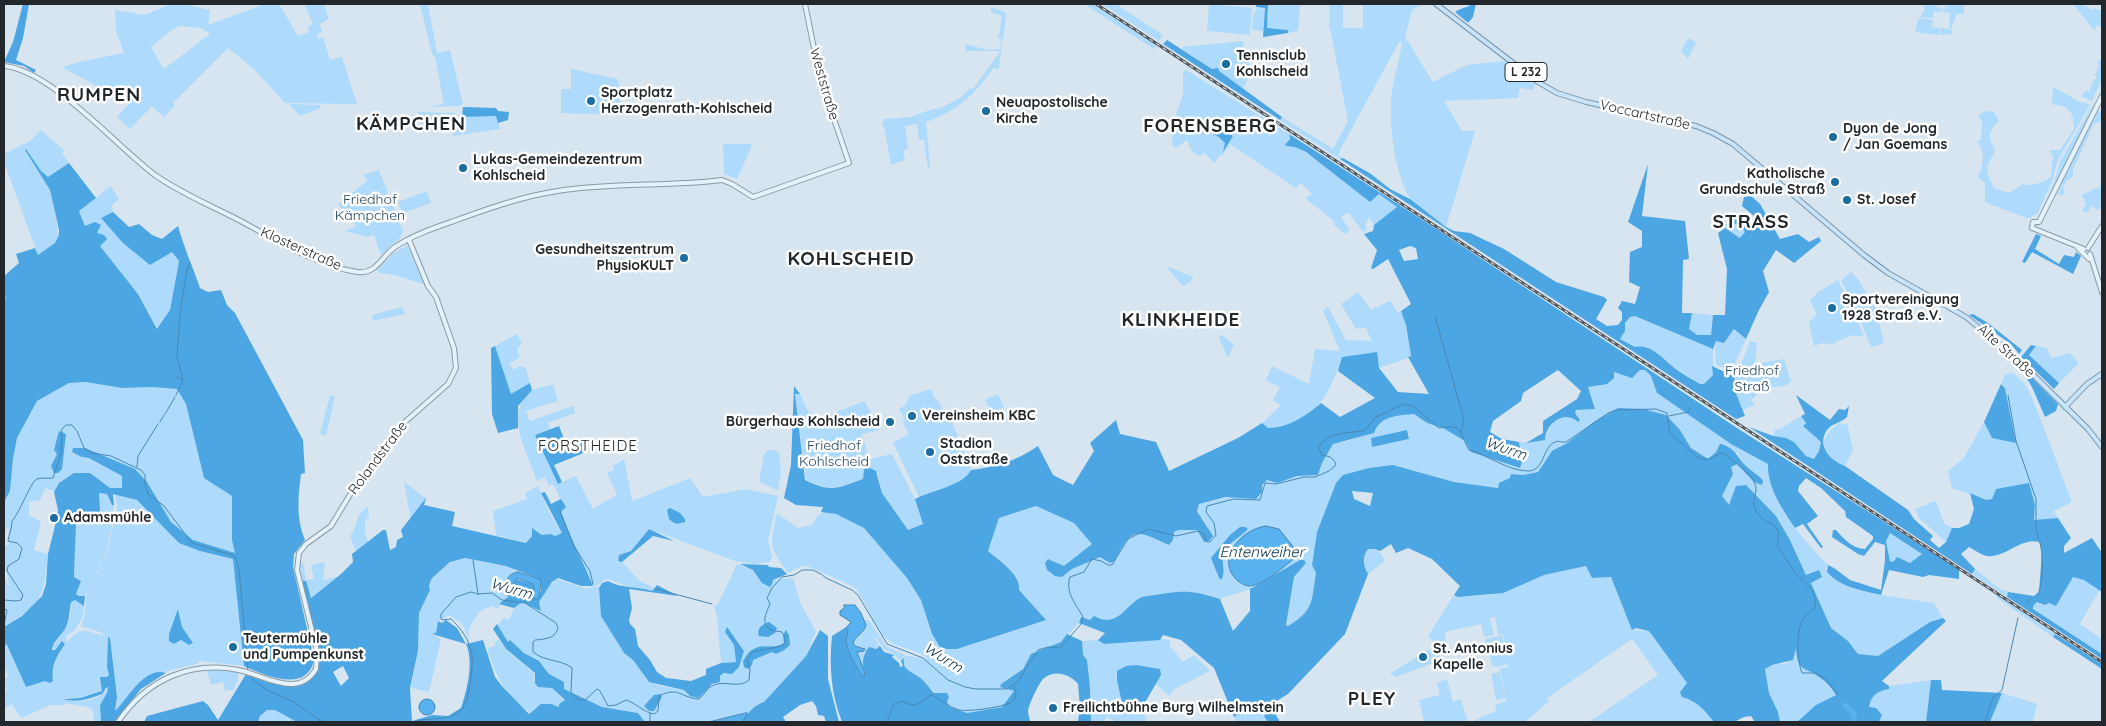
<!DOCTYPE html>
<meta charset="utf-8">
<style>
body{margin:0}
#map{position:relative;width:2106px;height:726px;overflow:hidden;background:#d7e5f0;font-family:Quicksand,sans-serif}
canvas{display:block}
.frame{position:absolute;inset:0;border:5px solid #22272b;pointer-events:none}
</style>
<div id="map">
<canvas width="2106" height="726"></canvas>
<div class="frame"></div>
</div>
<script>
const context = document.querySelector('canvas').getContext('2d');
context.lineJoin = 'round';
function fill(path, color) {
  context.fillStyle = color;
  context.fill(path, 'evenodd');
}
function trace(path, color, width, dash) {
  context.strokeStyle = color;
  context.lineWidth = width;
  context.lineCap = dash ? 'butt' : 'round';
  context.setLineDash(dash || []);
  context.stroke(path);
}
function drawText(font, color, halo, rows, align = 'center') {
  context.font = font + ' Quicksand,sans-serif';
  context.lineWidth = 5;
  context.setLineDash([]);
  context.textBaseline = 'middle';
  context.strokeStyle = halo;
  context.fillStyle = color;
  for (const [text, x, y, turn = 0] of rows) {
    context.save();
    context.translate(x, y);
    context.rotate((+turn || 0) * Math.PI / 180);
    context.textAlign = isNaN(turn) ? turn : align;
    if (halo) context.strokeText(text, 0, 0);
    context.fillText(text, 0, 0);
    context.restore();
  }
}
fill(new Path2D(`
 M171,4H182L210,10L208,25L265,4H279L298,36L309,32L308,27L313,24L305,6L309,4H324L329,19L320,24L322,32L317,34L319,39L323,37L330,60L342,57L357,104L285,103L254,69L228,48L173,103L175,106L164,117L152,106L130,129L117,117L129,104L62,67L79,62L124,53L116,31L115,10L145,15ZM180,26L202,28L210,34L164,69L151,47L172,30Z
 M420,4H428L437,53L450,50L463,104L458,106L429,107L444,104L435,57L432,54Z
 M1084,4H1093L1156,45L1154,49Z
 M1102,4H1116L1163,35L1159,41Z
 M1209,4L1252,8L1250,35L1207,31Z
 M1268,4H1300L1298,31L1288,33V30L1267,28Z
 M1330,4H1343V28H1363V4H1423L1412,10L1405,37L1433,82L1467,65L1505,61L1535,85L1533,90L1520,88L1518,98L1444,101L1462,131H1475L1446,227C1438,220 1415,205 1410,198C1394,174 1388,119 1392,92C1394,75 1400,59 1402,42H1399L1339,152V156L1343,158L1340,159L1280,120L1282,117L1333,149L1348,121L1330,28H1329Z
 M1925,4H1938L1941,7L1932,5L1942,9L1941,12L1934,11L1933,18L1920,17L1925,9L1923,8Z
 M1948,4H1964V14H1957L1951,29L1953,34L1940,35L1941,28L1949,29L1950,13L1943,12V9L1955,6L1944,8Z
 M2073,4H2081L2093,10L2094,8L2102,11V27L2096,25L2095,31Z
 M991,7L1006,13C1005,33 1000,50 999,69L993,68C977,93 955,113 926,122L930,167L928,168L924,140H919L917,124L905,126L908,149L903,151L905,160L891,165L884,126L882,125L884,119L910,117L936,108L937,110L960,98L970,88L973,89L997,56L1000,51H966L965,44L988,50L1000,49L1002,39L997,37L999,35L1002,16L991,12Z
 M1256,8L1265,9L1263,31L1252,30L1253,14H1255Z
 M1919,18L1933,20L1932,27L1940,28L1939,35L1921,33L1923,26L1921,33L1915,31Z
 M1688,38L1696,42L1688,59L1681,51Z
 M1243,41L1245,56L1249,57L1250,75L1243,89L1218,70L1212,69L1182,49L1183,47Z
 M2102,60V79L2092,101L2081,96L2086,91L2089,92L2094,79H2097L2095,75L2099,66L2097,61Z
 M571,69L618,79L621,115L561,113V89H571Z
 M1186,70L1289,134V142L1321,163L1370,202L1379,194L1397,207L1374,225L1369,217L1365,225L1367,229L1363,232L1350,214L1347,213L1341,217L1350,230L1345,234L1333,224L1335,222L1305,198L1312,194L1301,183L1296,188L1230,144L1222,156L1218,153L1220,155L1215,163L1204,153L1199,156L1191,150L1187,140L1176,148L1172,144L1174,121L1183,94V72Z
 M2053,87L2082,103L2083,102L2090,105L2058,160L2052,181L2038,213L2030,218H2026L1985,202V183L1977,176C1985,167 1985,150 1976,140L1980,141L1982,131L1981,130L1983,124L1978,115L1986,111L1994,112L1999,121L1994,125L1989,136L1995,152C1983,170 1987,172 1994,188L2009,193L2024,183L2025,185C2033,186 2044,182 2051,177L2052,161L2054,160L2050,150H2060L2074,129L2073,117H2071L2072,114L2069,110L2067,111V108L2063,106L2061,107L2059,105L2055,104L2054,106L2052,104Z
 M289,104L320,105L321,108L300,116Z
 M2092,106L2094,108L2093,111L2039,217L2055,179L2060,162Z
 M2098,111H2102V121L2094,124L2073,169V177L2067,180L2063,186L2065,194L2057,195L2066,173Z
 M417,112L455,113V117L423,127Z
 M496,116L500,129L453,136L452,130L448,131L446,121L464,117Z
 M41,130L64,150L62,153L69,163L48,177L41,172L26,149L25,150L50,190L59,235L55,243L38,255L4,162V154L30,141Z
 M723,144H750L752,146L737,179L724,174Z
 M379,170L403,232L400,238L381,255L374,235L368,237L346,231L356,226L338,204L367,181L364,175Z
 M111,186L119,199L112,205L113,212L101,218L172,252L179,261L170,310L158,329L138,294L100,246L97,233L86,227L79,211Z
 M2102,186V205L2098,210L2092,206L2087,213L2082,210L2086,205L2082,195Z
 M427,191L431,203L402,213L398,202Z
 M1728,221L1740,226L1745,233L1741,239L1725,228Z
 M407,245L424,283L423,284L395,275L380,273L377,270L394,253Z
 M1169,267L1193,277L1190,282L1183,286L1168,269Z
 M1851,272L1858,279L1876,309L1884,343L1871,347L1860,319L1841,280Z
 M1838,280L1864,336H1855L1852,335L1832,344L1822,343L1814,346L1809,322L1817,314L1810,301L1818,292Z
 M1358,292L1371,310L1390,301L1398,313L1401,311L1406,325L1411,357L1379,368H1339C1333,379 1328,394 1320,403C1308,418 1286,428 1267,428L1262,423L1281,405L1273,400L1280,387L1266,380L1272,366L1309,384L1315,349L1340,351L1323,311L1328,307L1346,340L1372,341L1365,327L1356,329L1341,304Z
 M402,307L405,314L373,321L372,315Z
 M1692,313L1713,315L1711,335H1697L1689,329Z
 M1635,316L1713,349V375L1704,384H1700L1673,367L1620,339L1625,331V323L1630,317Z
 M1734,329L1746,339L1731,372L1716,364L1715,343L1717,340L1724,343Z
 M517,334L522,343L517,349L520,357L509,364L514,370L520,366L526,368L530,383L511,395L495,346Z
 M1222,335L1234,344L1229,357L1227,356L1219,338Z
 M1750,341L1757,343L1755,364L1784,359L1791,381C1786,388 1777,386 1769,388C1762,390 1757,395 1751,400L1755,405L1742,410L1733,386Z
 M2036,346L2047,348L2051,358L2070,353L2079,363L2059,383L2029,355Z
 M1645,370L1651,376L1657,393L1731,444L1768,464C1765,498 1806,543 1828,565L1826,569L1851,588L1881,595L1934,603L1943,618L1930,622L1878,656L1858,654L1848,641L1831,628L1811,583L1821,577L1819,570L1806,575L1790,540L1776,516L1731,500L1729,506L1722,496L1733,474L1731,467L1737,464L1754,482L1763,479L1744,464L1737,452H1716L1708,459L1691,448L1680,430L1618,408L1594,422L1567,443L1561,445L1543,463L1538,472L1523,475L1511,474V478L1499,488L1454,482L1393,465L1336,483L1317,532L1312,565L1316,572C1311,602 1315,609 1288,626L1286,625L1294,577L1306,563L1304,560H1300L1250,589L1220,599L1206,594L1141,598L1121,616L1107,621L1094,617L1090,620L1081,618L1079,623L1061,642L1032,654L1022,669L1001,684L1000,687L1015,691L1002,707L967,713L950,707L947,702L906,669L903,659L901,661L891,652L885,650L875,637L874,638L880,646L864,653L863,668L857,652L864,651V648L855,646L853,643C856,635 862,632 866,625L864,620H869L886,646L907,656L928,659C917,648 901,650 889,641C873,629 868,604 856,589C853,585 814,569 807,566H802L788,573C768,545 770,546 777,513L798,528L812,525L818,515L825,512L836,514L864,528L907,578L921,600L932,634L940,647L947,649L1045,620L1019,590L1010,570L988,551L999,518L1036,506L1074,523L1093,544L1064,566L1049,559L1062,577L1072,569L1100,557L1110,563L1115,561C1133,526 1136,530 1169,545L1173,533L1179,530H1197L1204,542L1208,526L1197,511L1199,504C1222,498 1249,496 1267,480L1277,483L1297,476L1318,475L1322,463L1333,444L1355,439L1393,415L1414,414L1427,423L1443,427L1465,441L1471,452L1520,468L1521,449L1519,442C1551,444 1540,428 1559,419C1565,416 1572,418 1579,417L1575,413L1576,410L1595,409L1588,387L1614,371L1621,373ZM1408,431L1409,439L1372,447L1371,438ZM1244,533C1235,539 1224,547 1223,559C1222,566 1226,573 1221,579L1218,577L1215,564L1230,535Z
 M2012,372L2024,383L2032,397L2072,502L2054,511L2058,518L2034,521L2035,505L1986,500L1952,488L1948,471L1964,458L1984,422L1992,438L2016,443L2005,386L2001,384L2005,375Z
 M86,382L122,388L153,387L177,389L186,404L204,478L232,495L235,554L193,540L171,522L147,482L85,448L82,457L89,458L123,476L122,488H110L101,482L59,483L55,491L45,488L40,500L29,502V515L41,522L34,550L48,554C44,598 42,603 4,627V577L9,586L7,573L4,569V547L9,544L7,539L9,530L7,528L4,535V502L10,491L13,459L17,438L37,401L69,383ZM57,446L64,447L62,469L54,473L52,466L57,454L54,450Z
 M553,384L558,401L526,411L530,421L573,406L575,413L548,423L550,429L535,435L558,484L576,476L593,509L617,495L607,473L614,470L613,466L624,459L632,501L690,478L703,497L746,489L778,496L768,541L772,556L770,562L752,564L735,561L649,529L631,551L619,555L618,561L622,562L640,581L654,588L652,592L629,587L608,579L604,580L597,586H593C583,561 570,538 561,512L565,507L554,486L552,484L549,486L545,477L537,481C528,454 503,413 531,391C537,387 547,386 553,384Z
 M932,389L933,396C941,402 944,415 949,423L952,422L971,470C963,487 935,490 919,497L893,443L909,434L902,421L905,420L899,409L904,406L911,395Z
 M795,394H800L808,411L820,418L865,401L880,430L862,434L869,459L892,454L915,499L923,524L908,530L882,493L878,473L864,469L863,479C837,488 831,492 806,480Z
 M998,394L1004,407L992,414L985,400Z
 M330,395L335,396L326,436L320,434Z
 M1801,416L1806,423L1803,426L1821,442L1819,451L1814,459L1806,456L1798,446L1773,436L1775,430L1780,429Z
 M1839,423L1844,425L1847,423L1853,450L1845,466C1830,461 1816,445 1830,431C1832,428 1836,426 1839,423Z
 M768,450H774L779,453L781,473L778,491L759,481L764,455Z
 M404,482L426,498L411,520Z
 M538,486L549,512L562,533L555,536L551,534L542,535L534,529L531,531L532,536L527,543L496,535L493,511L527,499L525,493Z
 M99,493L107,494L112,505H114L112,527L106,553L85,596H79L75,594L81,581L74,577L76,524L100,510Z
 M115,494L137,500L200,551L233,558L244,666L200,661L197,664L150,675L134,689L115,712L117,697L110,638L108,637L107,667L109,675L102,691L80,698H64V699C74,702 95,702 103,693C105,691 106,689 108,687L107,693L100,705L101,722H93L94,716L92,708L66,703L64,705H51L21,718L12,704L4,708V697L7,687L4,686V679L8,677L6,670L4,668V644L7,645L26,687L45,680L53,681C51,669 53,659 61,650L58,646L55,650L52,648L65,629L70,617L71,602L75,600L84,606L83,617L73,632L67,634L66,643C85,624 81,631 106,636L100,632L81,626L84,618L87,592L107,553L117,508ZM178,610L182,627L192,643L189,645L181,640L176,643L169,634Z
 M1936,501L1944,523L1952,528L1946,542L1919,518L1915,509Z
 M368,507L369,518L365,520V532L368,541L356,551L350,536C359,525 354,514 368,507Z
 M1890,533L1922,554L1910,563L1897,557L1894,561L1890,562L1886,541Z
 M1368,549C1378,548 1380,552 1385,561L1368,574C1363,565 1362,557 1368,549Z
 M465,558L506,566L520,572L507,580V596L497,609L492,606C480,610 481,610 474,620C466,631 468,637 472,649L463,625L450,615L438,621L436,633L432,634L441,639L429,692L411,688L418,651L419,613L430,590L429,585L432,578L444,567L455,560Z
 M300,562L303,563L306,580L314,579L311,565L325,562L323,580L337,577L310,598L301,581Z
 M737,564L753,570L760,578L773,580L793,578L801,604L816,632L806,656L764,702L757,704L741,722H645L638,713L602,707L564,689L563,682L549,674L542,664L517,648L510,641L508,642L498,625L503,618L509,620L514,608L522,602L541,610L538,602L547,588L557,579L584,588L599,587L601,616L624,653L633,660L647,680L661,686L684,690L690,696L720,682V676L739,667L744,651L734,636L725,632L734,645L736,662L721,663L717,616L714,607L718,604ZM785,643L787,648L776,654L772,652L752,660L754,648C763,645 777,647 785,643Z
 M1586,566L1592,578L1611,577L1633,630L1649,631L1687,683L1680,691L1698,705L1714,722H1589L1658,675L1632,639L1547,698L1549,701L1525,722H1471L1496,711L1495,705L1506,701L1500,668L1508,667V664L1496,667L1492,665L1485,639L1502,635L1505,649L1503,634L1498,635L1495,617L1490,618L1494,635L1484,637L1481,624L1445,632L1446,641L1435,643L1428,636L1454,595L1458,597L1491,595L1544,575Z
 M1975,569L2000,589L2008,592L2007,597L1972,574Z
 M2073,577L2084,580L2100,589L2080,624L2102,639V654L2033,609V606L2037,602L2041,604L2049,603L2056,606Z
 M1997,595L2055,634L2053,637L1996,597Z
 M1163,639L1170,640V646L1183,662L1194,655L1210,671L1175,689L1169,696L1155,683L1161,675L1126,666L1122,669L1121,701L1143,706L1147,722H1117L1107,717L1103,722H1091L1090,688L1083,656L1082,641L1098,640L1104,644Z
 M499,640L506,650L535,674L534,681L552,688L565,702L559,707H536L530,713C504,691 498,681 487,649L496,645L494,642Z
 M1797,646L1812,673L1818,676L1837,695L1816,705L1797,722H1780L1778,712L1769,693L1765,669L1772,665L1788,663Z
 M1434,648L1440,653V657L1436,662L1396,677L1390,673C1406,665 1418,654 1434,648Z
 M206,669L238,672V680L233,690L225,691L223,682L211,685Z
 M1500,672L1505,698L1496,700L1491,674Z
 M1447,679L1453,702L1461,699L1468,722H1424L1419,700L1440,695L1437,683Z
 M1931,680L1926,722H1879L1880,720L1869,707C1871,695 1877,691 1888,689L1889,686Z
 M2002,693L2037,704L2033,721L2035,722H1990Z
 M1263,700L1269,711L1264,716L1268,722H1237L1234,717Z
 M267,710H275L297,722H258L260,716Z`), '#aedafb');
fill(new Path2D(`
 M23,4H29L23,38L16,60L36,70L34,73L24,66L4,62L13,42Z
 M1256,4H1268L1267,28L1288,30V33L1263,37L1265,8L1256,7Z
 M1472,4H1476L1473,17L1469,22H1467L1455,12C1460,8 1467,8 1472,4Z
 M1167,40L1212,69L1218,68L1219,71L1282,117L1280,120L1163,44Z
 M463,107L496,108L498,111L509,112L508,120L498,123L496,116L462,117Z
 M1211,126H1215L1233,136L1223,152L1225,143L1219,137L1206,131Z
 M1289,134L1435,228L1737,428L1936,555L1959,570V579L1929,575L1923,577L1889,570L1881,595C1861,590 1842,588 1827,572L1828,565L1834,568L1850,580L1881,590L1885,560V545L1875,542L1864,556L1858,554L1832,537L1833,530H1836C1844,539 1853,549 1865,549L1873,539V536L1846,517L1845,511L1821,488L1806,478L1799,486L1798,491L1818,516L1807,524L1823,547L1821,548L1803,524L1795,528C1783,510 1767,488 1768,464L1731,444L1657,393L1651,376L1645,370H1640L1632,378L1614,372V378L1607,384L1588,387L1595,409L1576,410L1575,413L1580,420L1578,422C1565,410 1545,423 1545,440L1526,443L1543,433V421L1577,399L1581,391L1558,370L1523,393L1521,401L1493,421L1490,432L1502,439L1519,442L1522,462L1520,468L1471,452L1465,441L1443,428L1427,423L1414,414C1398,415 1380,416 1374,433L1333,444L1322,463L1318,475L1297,476L1277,483L1267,480L1262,485V492L1256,499L1226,497L1199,504L1197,511L1213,536L1209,541L1204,542L1197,530H1179L1174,532L1173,540L1169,545C1137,531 1132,525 1115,561L1110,563L1100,557L1072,569L1062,577L1055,576L1047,570L1045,563L1048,559L1064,566L1092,544L1074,523L1036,506L999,518L988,551C998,560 1021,574 1019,590L1046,620L957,649H947L940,647L932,634L921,600L907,578L864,528L836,514L821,512L823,507L796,505L784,498L791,465L794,386L800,394H795L805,480C831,493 838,488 863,479L864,469L870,468L876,471L882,493L908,530L923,524L915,499C930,491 963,486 971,470C996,467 1016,461 1038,446L1053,475L1073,485L1094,451L1090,443L1116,420L1120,434L1156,442L1169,471L1238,438L1262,423L1268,428C1288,428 1306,416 1321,403L1340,417L1375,398L1338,371L1342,357L1377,352L1379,368L1398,392L1429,394L1408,357L1411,356L1406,325L1401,311L1411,304L1388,259L1373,269L1371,268L1377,250L1364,234L1373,231L1374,225L1397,207L1379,194L1370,202L1306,152L1295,147L1287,146L1285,145L1290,139ZM1410,246L1416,248L1418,259L1404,261L1399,250ZM1890,533L1922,554L1910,563L1897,557L1894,561L1890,562L1886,541Z
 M26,149L41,171L48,177L69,163L96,198L79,211L85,226L95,222L101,225L97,233L104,235L107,239L100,246L138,294L157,329L170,310L179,261L172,252L150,265L123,243L101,218L113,212L129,227L139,224L152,235L162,239L178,226C184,248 193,267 200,288L208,292L221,290L227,305L235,313L303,440L305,473L301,474C298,496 296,520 305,540L294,554L293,567L314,659C308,694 266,676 244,666L233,559L200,551L179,543L137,500L113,494L114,505H112L107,494L99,493L100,510L98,520L76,524L74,577L81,581L76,594L79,596H85L84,606L75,600L71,602C69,611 70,620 65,629C60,637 53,641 52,650H55L62,641L65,644C56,657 51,665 53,681L50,683L45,681L26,687L7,645L4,644V627L22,616L42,596L46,584L48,554L57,518L58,510L54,492L59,483L74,473H90L110,488H122V476L89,458L82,457L72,452L73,448H85L135,469L147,482L171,522L193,540L235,553L232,540V496L204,478L186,404L177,389L153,387L122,388L86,382L69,383L37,401L17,438L13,459L10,491L4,502V300L6,298L4,295V276L19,263L16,254L35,248L38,255L55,243L59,235V230L50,190L25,150Z
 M1343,158L1371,174L1390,189L1410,199L1446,227L1454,231L1470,233L1504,249L1556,282L1604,297L1607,300L1596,319L1607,326L1618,325L1622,320V312L1618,308L1622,301L1635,304L1640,287L1629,282L1630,252L1642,247V231L1628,222L1648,164L1642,216L1685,221L1689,259L1683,260L1682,313H1692L1689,329L1697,335H1711L1713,315H1725L1727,269L1718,233L1725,228L1740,238L1745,232L1740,226L1728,221L1729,217L1753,224L1754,216L1742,206L1744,197L1751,196L1760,204L1780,239L1798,234L1809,242L1819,237L1821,241L1794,263L1776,250L1763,271L1769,292L1759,310L1746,339L1734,329L1724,343L1716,341L1713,349L1635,316L1630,317L1625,323V331L1620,339L1635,347C1651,344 1662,358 1673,367C1681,373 1691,379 1700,384H1704L1713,375L1712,366L1735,377L1733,386L1745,416L1736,419L1340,159Z
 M2036,234L2041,236L2035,249L2059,264L2064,255L2074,257L2076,252L2081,256L2073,274L2032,252L2025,263L2022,262Z
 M1973,314L1988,323L2022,350L2019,354L2011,344L1969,315Z
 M2031,345L2036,346L2029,355L2059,383L2054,389L2021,357Z
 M495,346L511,394L530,383L532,390L518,406V428L498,433L492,414L491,348Z
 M2019,365L2058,404L2056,411L2045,417L2032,387Z
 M2001,384L2005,388L2016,443L1992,438L1984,422Z
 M1796,395L1830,420L1839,409L1845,410L1849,406L1847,417C1841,423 1832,423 1827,430C1816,446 1831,461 1845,466L1908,510L1914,519L1933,536L1930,540L1939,548L1946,542L1952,528H1959L1969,524L1974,509L1970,493L1986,500L1992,499L1996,489L2029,483L2035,505L2034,520L2058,518L2071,538L2064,546V553L2092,538L2102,553V592L2084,580L2073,577L2056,606L2049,603L2045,605L2037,602L2033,606V609L2102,654V659L2007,597L2008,592L2034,596L2039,592L2042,551L2039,542C2021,537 2006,558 1987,556C1981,555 1975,550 1969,547L1961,554L1975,569L1972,574L1749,427L1773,436L1786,438L1794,442L1806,456L1814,459L1819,451L1821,442L1803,426L1806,423L1801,416L1805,414Z
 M1618,408L1643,409L1666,415L1680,430L1691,448L1708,459L1716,452L1720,444C1734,447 1736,455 1744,464C1750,470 1757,474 1763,480L1762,485L1754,482L1737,464L1731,467L1733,474L1722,496L1729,505L1736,486L1746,485L1776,516L1790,540L1806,575L1819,570L1822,577L1811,583L1831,628L1848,641L1858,654L1878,656L1930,622L1943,618L1946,621L1882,681L1889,686V689C1878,691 1871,695 1869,707L1876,708L1882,715L1879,722H1797L1816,705L1836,695C1832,688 1826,682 1819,677C1803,665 1798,673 1796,648L1793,660L1772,665L1765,669L1769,693L1778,712L1780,722H1755L1751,716L1744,717L1734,722H1714C1705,711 1696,700 1682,697L1680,692L1687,683L1649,631L1636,628L1632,630L1611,577L1592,578L1586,566L1544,575L1503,593L1458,597L1454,595L1460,586L1432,559L1408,548L1396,553L1391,544L1380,551L1375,549H1368C1362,557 1363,565 1368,574L1345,634L1288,694L1270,705L1280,722H1268L1264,716L1269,711L1263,700L1234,717L1214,668L1181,640L1163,635L1160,640L1104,644L1098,640L1105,633L1079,623L1081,617L1090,620L1094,616C1117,629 1124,607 1140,598C1144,596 1151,596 1155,595C1183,590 1193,590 1220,599L1233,631L1250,611V589L1300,560H1304L1306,563L1294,577L1286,625L1288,626C1315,610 1311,601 1316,573L1312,565L1317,532L1336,483L1343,475L1369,468L1393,465L1454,482L1498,488L1499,483L1510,478L1511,474L1523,475L1538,472L1552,451L1567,443L1594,422ZM1352,491L1373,493L1370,506L1354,499Z
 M559,426L566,444L580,438L586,452L554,465L562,482L558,484L535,435Z
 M1407,430L1409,439L1372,447L1371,438Z
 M59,431L66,434L62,469L58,473H54L51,466L57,454L54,450Z
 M545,492L551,504L561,499L566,507L561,512C570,538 583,561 593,586H581L558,578L552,582L539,602L541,611L522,602L514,608L499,604L515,591L514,582L516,579L533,584L536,591L517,593V596L537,599L541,591V582L537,578L506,566L465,558L450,562L432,578L429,585L430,590L419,613L418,651L410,688L412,721L432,715L448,716L461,708C467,690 474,662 466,644L432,634L436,633L438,621L442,623L446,620L457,628L466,644L483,640L495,677L502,686L529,714L541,704H551L559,707V704L565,700L552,688L538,687L535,683V673L506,649L493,629L497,624L508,642L510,640L524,653L539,661L549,674L564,682V689L602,707L638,713L645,722H297L275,710H267L260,716L258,722H144L147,716L203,701L208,705L218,720L246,674C273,682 312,700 320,660L301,581H306L311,598L341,574L353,562L352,554L383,530H386L390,550L396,547L397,540L403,537L401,530L426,498L424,505L455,512L452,526L526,543L532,536V528L542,535L551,534L555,536L562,533L541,493ZM343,666L349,678L341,686L333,672Z
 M670,508L680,513L685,519V522C676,524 676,525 669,519L667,510Z
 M1240,527H1245L1248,529C1241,537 1229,542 1224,552C1220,561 1227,572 1221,580L1219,578L1211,558L1230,535Z
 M649,529L674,541L653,536L622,562L618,561L619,555L631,551Z
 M740,564L768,565L769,567L781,568L787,574L773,580L772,584L770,587L762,583L753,570Z
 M608,581C622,589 637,586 652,591L657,585L678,596L629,589L632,608L629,620L630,624L635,629L638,646L650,660L657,672L666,678L691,681L706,675V669L721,663L736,662L734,645L725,632L727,627L744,651L739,667L732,674L724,673L720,676V682L712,684L699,698L690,696L684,690L649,682L633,660L624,653L601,616L599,588L602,583Z
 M178,609L182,627L193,643L189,645L181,640L174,644L169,641V634Z
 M769,622L777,628L775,633L768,637L759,636C756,628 763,624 769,622Z
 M851,624L846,628L848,631C842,649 854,659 861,675L865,673C861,663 863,654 869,647L876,649L880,646L884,652L894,655L892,657L899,663L900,667L903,666L901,661L904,658C902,671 912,671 920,678C925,681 929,688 934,693H947L949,697L947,702L950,707L967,713L1002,707L1014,691L1000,687L1001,684L1023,669L1031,654L1061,642L1067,634L1082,641L1083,655L1087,660L1090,688L1091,722H1078L1080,707L1078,684C1070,674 1054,669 1043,679C1039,683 1029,704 1028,711C1028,714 1030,719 1030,722H842C831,694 829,666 832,636Z
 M786,630L789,635L790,645C786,649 782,652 776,654L772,652L753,660L752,665L748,669L744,667L743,661C756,637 770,652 784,643L783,635Z
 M820,630L828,636V679L839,722H826L824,716L818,715L816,706L812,701L800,705L783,717L786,722H741C748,714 753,705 764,702L806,656Z
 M2055,634L2102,664V669L2053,637Z
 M108,637L110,638L117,697L115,711C128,699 144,666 166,673L141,689L114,722H101L100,705L107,693L108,687L106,688L102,694C89,699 77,703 63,699L80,698L102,691L100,677H107L109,675L107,667Z
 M1136,665L1160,669L1161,675L1143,706L1122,703L1117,680V671L1126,666Z
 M1931,680H1941L1942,690L2002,693L1990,722H1926Z
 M660,694L662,697L654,711H649L644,706L654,695Z`), '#4ca6e3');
const water = new Path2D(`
 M1266,526L1279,529L1295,549V558C1285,566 1262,586 1249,586C1245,586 1241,583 1238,581C1214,560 1241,529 1266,526Z
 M518,572L540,579L541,582L539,597L537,599L518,597V592L535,590L533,584L517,578L514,582L513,595L507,596C508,584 503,575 518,572Z
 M844,605H855L861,613L866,625C865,632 856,635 853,643L855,646L865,649L864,651L857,652L865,673L864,677L861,675C854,659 842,649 848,631L846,628L851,622L840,615V611L844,608Z
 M419 707a8 8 0 1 1 16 0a8 8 0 1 1-16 0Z
 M747,713V715L742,722H709Z`);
fill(water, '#58b2ef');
trace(water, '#4888b4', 1);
trace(new Path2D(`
 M1435,316L1464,420L1461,432
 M176,377L183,380L181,385
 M183,380L177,357L180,313L187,270L190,263
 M176,395L180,387
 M2008,395L2016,441L2036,499V530L2039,539
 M1689,411L1690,408
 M165,414L175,397
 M1669,416L1688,412
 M160,422L164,415
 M137,467L138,456L158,424
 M560,511L574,546L590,571L593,584
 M473,560L478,594
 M656,589L712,604
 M2037,595C2044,586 2043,554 2040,542
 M4,600L16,601L21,600L23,595L7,571L8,566L19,559L22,548L17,543L8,541C9,534 12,529 12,521C20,512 31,481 37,479C41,477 48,479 53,478L61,453L62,429L66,425H72L77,431L84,448L92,453L111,456L141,470L145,475V484L148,494L164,506L192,543L235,556L239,569L248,671
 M2027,602L2031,598
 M4,609L7,610L5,621L4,622
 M250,674L254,680L267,690L294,702L322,722
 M888,719L894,704L903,701C916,709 919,703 931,695C941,699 948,707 959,710C967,712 1007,707 1013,701C1017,696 1016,691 1014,686
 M413,722C427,717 448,721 458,713C470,705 473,669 472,655C470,641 461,628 451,619L442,620L441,618V614L456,597L471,592L478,594L492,593L502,600L525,603L556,623L558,628C555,639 545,639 535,640L533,642V652C545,662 561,659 572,668L571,693L580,700H585L597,689L600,691L608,706L616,705L626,700C636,703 643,712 654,714L658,711L659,696C679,686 681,698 699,699C703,696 706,690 710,687C722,678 738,690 749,680L750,669L747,660L752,652L782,646C787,640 786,639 782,632L770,630C760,622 767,613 770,603L767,598L772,588L782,577L794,575L802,570H813L821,574L826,578L852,590L858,595L887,644L923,658L948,680L965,687L976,689H1007L1018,681L1038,650L1048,647L1060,648L1082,623L1083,617C1076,604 1065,593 1070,577L1084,572L1092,559L1101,561L1108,565H1112L1128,539L1148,529L1176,536L1198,531L1203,534L1207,542H1210L1216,535L1214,523L1206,512L1207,506L1234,499L1260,500L1265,483L1276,484L1304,477H1315L1329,471L1336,465C1334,458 1329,456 1322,455L1318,447C1329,432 1347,433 1364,431L1376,417L1404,404L1413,406L1439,428C1465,424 1459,433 1469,450C1488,455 1506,470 1527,471C1545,472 1542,447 1555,442C1559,440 1562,443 1566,442L1608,413L1616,410L1656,409L1667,413L1670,433L1697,457C1706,462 1713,458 1720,453L1726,455C1735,463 1756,476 1756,489C1756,497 1751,503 1756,511C1766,529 1784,518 1777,546C1783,554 1788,562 1793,570C1802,583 1817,585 1815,607C1812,612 1809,612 1806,615C1795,626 1797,660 1802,673H1816L1826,679L1838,695
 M650,722V713
 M885,722L886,721
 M1985,722L1993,698L2002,690L2018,618`), '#4888b4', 1);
trace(new Path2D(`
 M1845,705L1854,714V722`), '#58b2ef', 5);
const secondary = new Path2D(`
 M4,66C51,70 116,146 155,175C179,192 207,204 233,217C272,237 313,265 357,272C376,275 382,256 395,247C413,235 434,228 454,221C487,209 523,196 558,191C612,182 668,187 722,180L732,184L753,197L849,163L820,78L805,4
 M2039,222L2102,96
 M2039,222H2033L2032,228L2084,249
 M2077,247L2089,259
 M2088,248L2102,226
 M2090,254L2102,292
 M118,722C147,679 192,659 243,671C258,675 275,684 291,684C302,684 310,679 316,669L317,651L297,570L299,553L306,544L331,526L357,483L380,453L406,421L448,384L456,368L454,348L436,297L428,286L409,240`);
const primary = new Path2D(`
 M1436,4L1538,82L1557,93L1586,102L1696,126L1713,133L1733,144L1864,255L1888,273L1966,317L1996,342L2006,348L2088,429L2102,447
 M2065,407L2087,384L2102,374`);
trace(secondary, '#8c99a3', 6);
trace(primary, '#7796ae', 6);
trace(secondary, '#e4f2fc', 4);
trace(primary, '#c9e4f8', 4);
const rail = new Path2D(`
 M1096,4L2102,662`);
trace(rail, '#52595f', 3);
trace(rail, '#fff', 1, [4]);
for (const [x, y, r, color] of [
 [1226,64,5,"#1a6d9e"],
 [591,101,5,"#1a6d9e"],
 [986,111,5,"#1a6d9e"],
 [1833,137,5,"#1a6d9e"],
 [463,168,5,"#1a6d9e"],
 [1835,182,5,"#1a6d9e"],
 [1847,200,5,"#1a6d9e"],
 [684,258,5,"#1a6d9e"],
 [1832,308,5,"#1a6d9e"],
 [912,416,5,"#1a6d9e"],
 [890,422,5,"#1a6d9e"],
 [930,452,5,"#1a6d9e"],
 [54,518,5,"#1a6d9e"],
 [233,647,5,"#1a6d9e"],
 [1423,657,5,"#1a6d9e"],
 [1053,708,5,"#1a6d9e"]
]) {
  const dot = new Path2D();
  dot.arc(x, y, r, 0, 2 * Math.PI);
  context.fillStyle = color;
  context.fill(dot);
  trace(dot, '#fff', 2);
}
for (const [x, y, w] of [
 [1526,72,42]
]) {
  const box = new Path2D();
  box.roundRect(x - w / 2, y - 9.5, w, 19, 4);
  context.fillStyle = '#fff';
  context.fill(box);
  trace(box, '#22272b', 1);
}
drawText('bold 12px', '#22272b', null, [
 ["L 232",1526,72]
]);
drawText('bold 14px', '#22272b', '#fff', [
 ["Tennisclub",1236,56],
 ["Kohlscheid",1236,72],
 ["Sportplatz",601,93],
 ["Herzogenrath-Kohlscheid",601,109],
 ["Neuapostolische",996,103],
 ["Kirche",996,119],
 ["Dyon de Jong",1843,129],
 ["/ Jan Goemans",1843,145],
 ["Lukas-Gemeindezentrum",473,160],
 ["Kohlscheid",473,176],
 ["Katholische",1825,174,"right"],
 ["Grundschule Straß",1825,190,"right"],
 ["St. Josef",1857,200],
 ["Gesundheitszentrum",674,250,"right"],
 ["PhysioKULT",674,266,"right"],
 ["Sportvereinigung",1842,300],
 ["1928 Straß e.V.",1842,316],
 ["Vereinsheim KBC",922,416],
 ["Bürgerhaus Kohlscheid",880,422,"right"],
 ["Stadion",940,444],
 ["Oststraße",940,460],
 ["Adamsmühle",64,518],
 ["Teutermühle",243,639],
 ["und Pumpenkunst",243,655],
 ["St. Antonius",1433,649],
 ["Kapelle",1433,665],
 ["Freilichtbühne Burg Wilhelmstein",1063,708]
], 'left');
drawText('14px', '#22272b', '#fff', [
 ["Weststraße",824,84,74],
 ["Voccartstraße",1645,115,13],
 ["Klosterstraße",301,249,24],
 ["Alte Straße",2006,351,42],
 ["Rolandstraße",378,458,-53]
]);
drawText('14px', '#1f445e', '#fff', [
 ["Friedhof",370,200],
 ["Kämpchen",370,216],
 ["Friedhof",1752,371],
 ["Straß",1752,387],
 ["Friedhof",834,446],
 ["Kohlscheid",834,462]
]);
context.letterSpacing = '1px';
drawText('15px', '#22272b', '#fff', [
 ["FORSTHEIDE",588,446]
]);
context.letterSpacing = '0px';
drawText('italic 15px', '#0e344d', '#fff', [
 ["Wurm",1506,449,19],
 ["Entenweiher",1262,552],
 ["Wurm",511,589,16],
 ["Wurm",943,658,32]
]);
context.letterSpacing = '1px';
drawText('bold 19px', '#22272b', '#fff', [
 ["RUMPEN",99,95],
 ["KÄMPCHEN",411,124],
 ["FORENSBERG",1210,126],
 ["STRASS",1751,222],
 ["KOHLSCHEID",851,259],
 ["KLINKHEIDE",1181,320],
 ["PLEY",1372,699]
]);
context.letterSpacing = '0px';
</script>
